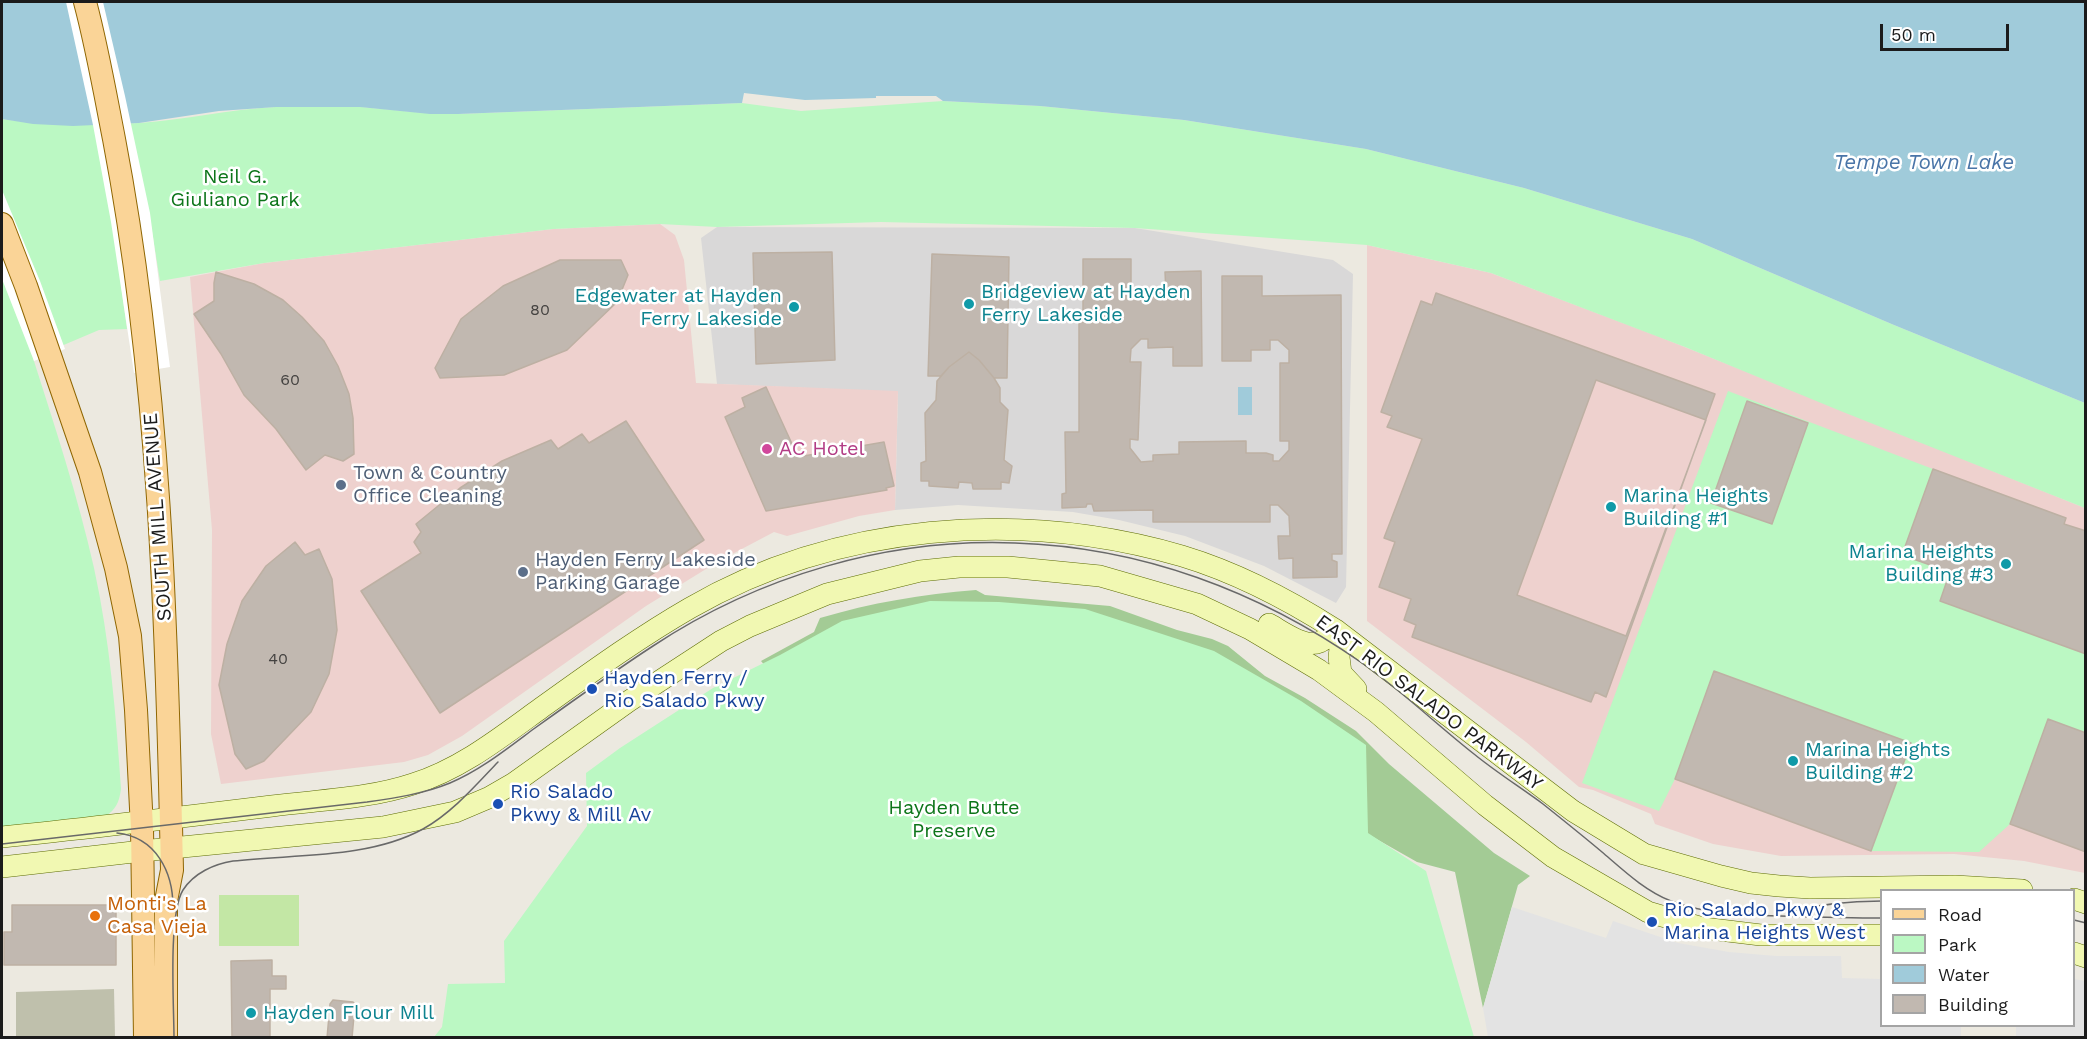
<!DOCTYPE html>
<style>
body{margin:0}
#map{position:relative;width:2087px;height:1039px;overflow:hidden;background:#ece9e0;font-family:"Work Sans",sans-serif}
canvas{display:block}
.frame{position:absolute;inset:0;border:3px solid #1b1b1b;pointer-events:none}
.legend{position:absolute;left:1880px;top:889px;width:195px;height:138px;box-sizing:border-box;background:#fff;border:2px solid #a4a4a4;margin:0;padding:8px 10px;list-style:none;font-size:18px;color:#1b1b1b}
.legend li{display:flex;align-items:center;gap:12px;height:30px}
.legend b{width:30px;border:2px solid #a4a4a4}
.scale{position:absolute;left:1880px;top:24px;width:129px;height:27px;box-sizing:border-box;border:3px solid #1b1b1b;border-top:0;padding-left:8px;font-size:18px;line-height:21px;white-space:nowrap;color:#1b1b1b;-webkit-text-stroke:4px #fff;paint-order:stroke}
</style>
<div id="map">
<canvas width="2087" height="1039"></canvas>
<div class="frame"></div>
<ul class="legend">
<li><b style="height:8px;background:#fad497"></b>Road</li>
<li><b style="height:16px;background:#bbf8c3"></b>Park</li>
<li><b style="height:16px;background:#a0cbda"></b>Water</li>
<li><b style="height:16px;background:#c1b8b0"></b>Building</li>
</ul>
<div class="scale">50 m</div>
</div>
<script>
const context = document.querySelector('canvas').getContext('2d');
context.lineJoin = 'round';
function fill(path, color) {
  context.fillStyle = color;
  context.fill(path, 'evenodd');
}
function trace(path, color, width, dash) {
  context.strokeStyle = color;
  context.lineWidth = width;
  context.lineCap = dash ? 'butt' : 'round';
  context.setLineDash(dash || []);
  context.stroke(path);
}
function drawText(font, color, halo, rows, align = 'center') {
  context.font = font + ' "Work Sans",sans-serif';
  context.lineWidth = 5;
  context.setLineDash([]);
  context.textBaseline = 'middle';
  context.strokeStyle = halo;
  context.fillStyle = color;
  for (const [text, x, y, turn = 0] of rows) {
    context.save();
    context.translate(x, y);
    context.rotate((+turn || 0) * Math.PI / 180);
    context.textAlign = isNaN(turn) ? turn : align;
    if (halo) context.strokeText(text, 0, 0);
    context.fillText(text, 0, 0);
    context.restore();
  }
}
fill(new Path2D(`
 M717,227L1135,228L1333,260L1353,274L1346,587L1336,603L1264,566L1185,536L1119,520L1073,512L958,505L895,510L898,392L717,384L701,238Z`), '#d9d8d8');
fill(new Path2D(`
 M660,224L675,235L684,260L696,383L898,391L895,510L859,516L787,536L774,532L719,561L646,606L462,736L428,755L404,762L221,784L211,734L212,530L190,277L264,263L553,229Z
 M1367,245L1491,273L1660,337L2085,508V873L2024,861L1954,854L1781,856L1713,844L1655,824L1651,814L1593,790L1579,787L1526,742L1367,621Z`), '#eed1ce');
fill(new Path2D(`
 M114,989L115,1037H16V992Z`), '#bfc0ac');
fill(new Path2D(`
 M219,895H299V946H219Z`), '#c3e7a5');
fill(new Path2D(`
 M976,590L985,595L1110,606L1177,630L1212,639L1228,646L1265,676L1305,698L1356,731L1389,764L1494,853L1530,876L1518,885L1483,1008L1455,872L1417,862L1327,811L766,667L761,661L814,632L820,618C871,603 922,594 976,590Z`), '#a3cb95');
fill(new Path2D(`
 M943,101L1040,106L1184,120L1366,149L1524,188L1692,239L1894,325L2085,403V508L1843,412L1685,347L1491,273L1367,245L1135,228L881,222L717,227L660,224L553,229L264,263L160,281L149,213L121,285L127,329L99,330L33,358C55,427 78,497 94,568C110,641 116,715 121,789C119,803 116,809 105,817L2,831V119C47,126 92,125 139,123C185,120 229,109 275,107C304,106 334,105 362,107C395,110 426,114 458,114L742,103L801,111Z
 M1728,391L1933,469L1902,555L1950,572L1941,601L2085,654V733L2048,720L2010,824L1979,852L1871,851L1911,743L1715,671L1675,779L1659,811L1582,783Z
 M930,601L999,602L1085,609L1159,633L1214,651L1301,701L1366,745L1368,833L1426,871L1474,1037H434L442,1027L448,984L505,983L504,941L587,826L586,773L620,748L713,688L780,655L842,621Z`), '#bbf8c3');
fill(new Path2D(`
 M1512,907L1606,938L1613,921L1678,943L1729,952L1776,956H1841L1842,978L1881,979L1882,1026H1961V1037H1488L1483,1008Z
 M2074,979L2085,981V1037H2016V1026H2074Z`), '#e3e3e3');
fill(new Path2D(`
 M2,2H2085V403L1894,325L1692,239L1524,188L1366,149L1184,120L1040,106L943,101L936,96H876V98L805,100L744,93L742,103L458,114H430L360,107H276L219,111L139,123L73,126L33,124L2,119Z
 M1238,387H1252V415H1238Z`), '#a0cbda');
fill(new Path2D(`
 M66,2H103L125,96L150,213L170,367L134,373L111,222L93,125Z
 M2,190L40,281L65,349L34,361L2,279Z`), '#fff');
const building = new Path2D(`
 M832,252L835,360L756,364L753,253Z
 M932,254L1009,257L1007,378H994L979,360L969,352L949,367L941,376H928Z
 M1083,259H1131V293H1166L1165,272L1201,271L1202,366H1173V347L1148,348V339H1141L1131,349L1130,362H1141L1138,440L1130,439V448L1141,462L1153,461V455L1179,454V442L1246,441V453H1266L1273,455V461H1279L1289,450V441H1280V363H1289V350L1278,340H1270V350H1251V361H1222V276H1262V296L1341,295L1342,554H1332V560L1337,562V577L1293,578V558L1279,559L1278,536H1290L1289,516L1278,505H1270V522H1153V510L1094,511L1092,504H1087L1086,507L1062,508V494L1066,493L1065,432H1079V322H1083Z
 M560,260H621L628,275L617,302L567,350L504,375L440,378L435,368L461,319L503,286Z
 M216,272L254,284L283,300L302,317L324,341L338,366L349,394L353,418L354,454L343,461L325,455L306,470L276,429L244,395L221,354L194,314L214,301V283Z
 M1436,293L1715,394L1606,697L1595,692L1591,702L1412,637L1416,625L1404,620L1411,599L1379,587L1395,542L1384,538L1422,439L1387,427L1392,416L1381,412L1421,301L1432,305Z
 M969,352L979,360L994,378L1000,388V402L1008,410L1004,460L1012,466L1009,483L1001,482V489H973L972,483L959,482L958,488L929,486V481H921V463L926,461L925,413L936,400L937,381L949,367Z
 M1596,380L1706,420L1626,636L1517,595Z
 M766,387L798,457L884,442L894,486L886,488L887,490L766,511L725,417L745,407L742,398Z
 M1747,401L1808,423L1772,524L1711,503Z
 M626,421L704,540L440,713L361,591L421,553L414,542L421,532L416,524L460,488L502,461L551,440L558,449L582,434L589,443Z
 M1933,469L2066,518L2064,524L2086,531V654L1940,601L1950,572L1902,555Z
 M295,542L305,555L319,549L332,579L337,630L329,674L311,712L264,761L246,769L235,754L219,685L227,644L242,601L266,566Z
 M1714,671L1911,743L1871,851L1675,779Z
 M2048,719L2086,733V852L2010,824Z
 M12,905H116V965H4V932H12Z
 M272,960V976H286V989H270V1038H232L231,961Z
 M333,1000L353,1002L355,1004L352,1038H327L330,1004Z`);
fill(building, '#c1b8b0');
trace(building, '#bdb0a3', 1.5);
const secondary = new Path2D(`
 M1269,624C1282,631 1305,649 1320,642C1326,639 1331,634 1336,630
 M1336,630L1340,649L1339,657L1341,673L1356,689
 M2,837C92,828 182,817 272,806C318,800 368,799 413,784C461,769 501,737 541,708C590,673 638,638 690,608C837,523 1020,509 1182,556C1235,572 1289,600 1336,630L1573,811L1644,854L1721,876L1751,883L1779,886L1810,888L1955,886L2022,890
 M2,867L142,851L383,827L455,812L488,798L514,783L629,701L721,641L750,626L827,594L920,571L959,567H1008L1100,576L1197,604L1250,629L1319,670L1376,712L1485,805L1553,857L1648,912L1703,928L1761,935H1882
 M2074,899L2086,903
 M2074,953L2086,957`);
const primary = new Path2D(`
 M85,2C97,47 105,93 114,139C160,380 167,625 172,870L166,901V1038
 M2,224L26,286L90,472L116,568L130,636L136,710L142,828L145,1038`);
trace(secondary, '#5e6d06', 22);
trace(primary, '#8f6602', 24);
trace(secondary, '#f1f8b2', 21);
trace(primary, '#fad497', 22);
trace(new Path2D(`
 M117,833C156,837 173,872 173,907
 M2,844L367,802C395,798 423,794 450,783C481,770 508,748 535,728C574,700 613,672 653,646C759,576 887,538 1015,543C1141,547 1259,591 1362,663C1402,691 1436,724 1474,754C1496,772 1520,787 1543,804C1563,820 1583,836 1602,852C1623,870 1645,891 1671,901C1705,914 1743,915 1780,916C1814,917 1848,918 1882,918
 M1787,912C1819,904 1848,901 1882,901
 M2074,920L2086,923
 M174,1038C174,1006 168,914 183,890C194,873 214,864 233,861C295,854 368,859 423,829C452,813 476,785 498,762`), '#696969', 1.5);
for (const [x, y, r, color] of [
 [969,304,6,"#0f9aa8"],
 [794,307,6,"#0f9aa8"],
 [767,449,6,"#d1479c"],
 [341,485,6,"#5c6f8a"],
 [1611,507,6,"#0f9aa8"],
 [2006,564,6,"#0f9aa8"],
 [523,572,6,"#5c6f8a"],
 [592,689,6,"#1a4fb4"],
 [1793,761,6,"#0f9aa8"],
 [498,804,6,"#1a4fb4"],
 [95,916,6,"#e8710a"],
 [1652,922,6,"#1a4fb4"],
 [251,1013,6,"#0f9aa8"]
]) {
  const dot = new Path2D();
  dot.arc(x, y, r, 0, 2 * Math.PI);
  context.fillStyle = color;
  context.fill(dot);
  trace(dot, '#fff', 2);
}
drawText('16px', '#444240', null, [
 ["80",540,310],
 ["60",290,380],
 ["40",278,659]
]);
drawText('20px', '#0c7519', '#fff', [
 ["Neil G.",235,177],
 ["Giuliano Park",235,200],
 ["Hayden Butte",954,808],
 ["Preserve",954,831]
]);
drawText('20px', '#0d838f', '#fff', [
 ["Bridgeview at Hayden",981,292],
 ["Ferry Lakeside",981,315],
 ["Edgewater at Hayden",782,296,"right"],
 ["Ferry Lakeside",782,319,"right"],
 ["Marina Heights",1623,496],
 ["Building #1",1623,519],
 ["Marina Heights",1994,552,"right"],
 ["Building #3",1994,575,"right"],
 ["Marina Heights",1805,750],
 ["Building #2",1805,773],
 ["Hayden Flour Mill",263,1013]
], 'left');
drawText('20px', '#b23c85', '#fff', [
 ["AC Hotel",779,449]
], 'left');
drawText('20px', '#4e5e75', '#fff', [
 ["Town & Country",353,473],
 ["Office Cleaning",353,496],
 ["Hayden Ferry Lakeside",535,560],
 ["Parking Garage",535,583]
], 'left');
drawText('20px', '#1b1b1b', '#fff', [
 ["SOUTH MILL AVENUE",158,517,-94],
 ["EAST RIO SALADO PARKWAY",1429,703,37]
]);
drawText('20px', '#164399', '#fff', [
 ["Hayden Ferry /",604,678],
 ["Rio Salado Pkwy",604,701],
 ["Rio Salado",510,792],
 ["Pkwy & Mill Av",510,815],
 ["Rio Salado Pkwy &",1664,910],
 ["Marina Heights West",1664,933]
], 'left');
drawText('20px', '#c56008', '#fff', [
 ["Monti's La",107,904],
 ["Casa Vieja",107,927]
], 'left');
drawText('italic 21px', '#4a75a8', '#fff', [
 ["Tempe Town Lake",1924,163]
]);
</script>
